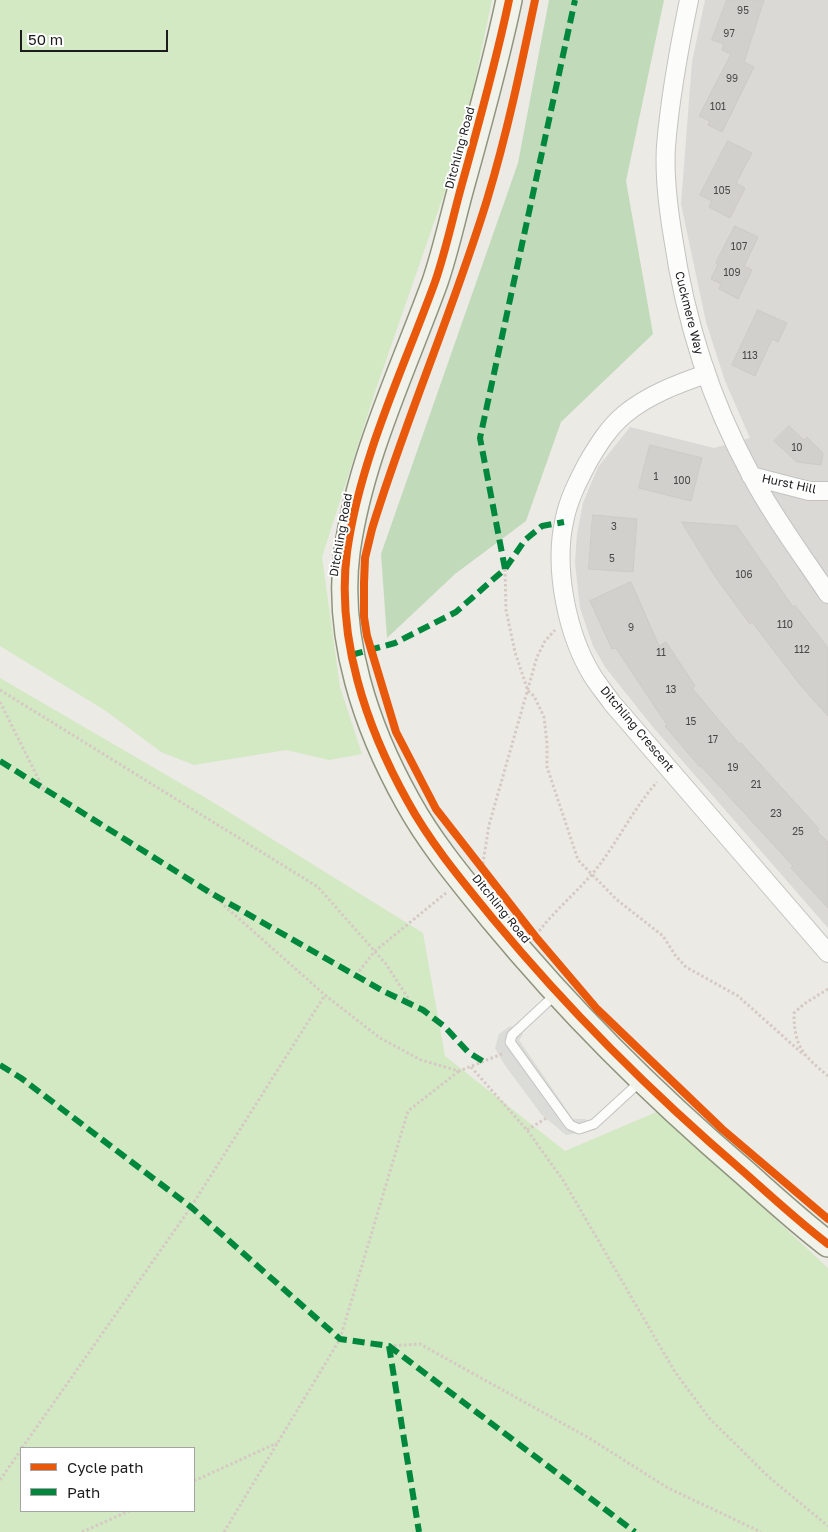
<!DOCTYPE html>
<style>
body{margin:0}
#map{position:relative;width:828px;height:1532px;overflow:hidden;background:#ebeae5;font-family:"Golos Text",sans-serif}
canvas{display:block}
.legend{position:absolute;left:20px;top:1447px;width:175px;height:65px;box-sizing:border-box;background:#fff;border:1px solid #a4a4a4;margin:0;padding:6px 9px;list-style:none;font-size:15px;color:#1c1c1c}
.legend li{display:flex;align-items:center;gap:10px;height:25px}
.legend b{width:25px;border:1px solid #a4a4a4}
.scale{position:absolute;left:20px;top:30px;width:148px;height:22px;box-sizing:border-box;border:2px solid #1c1c1c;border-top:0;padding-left:6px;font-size:15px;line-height:18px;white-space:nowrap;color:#1c1c1c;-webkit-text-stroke:4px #fff;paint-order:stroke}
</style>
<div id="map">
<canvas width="828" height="1532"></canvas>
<ul class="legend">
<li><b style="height:6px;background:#e8590c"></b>Cycle path</li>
<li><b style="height:6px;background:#00873e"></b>Path</li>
</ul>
<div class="scale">50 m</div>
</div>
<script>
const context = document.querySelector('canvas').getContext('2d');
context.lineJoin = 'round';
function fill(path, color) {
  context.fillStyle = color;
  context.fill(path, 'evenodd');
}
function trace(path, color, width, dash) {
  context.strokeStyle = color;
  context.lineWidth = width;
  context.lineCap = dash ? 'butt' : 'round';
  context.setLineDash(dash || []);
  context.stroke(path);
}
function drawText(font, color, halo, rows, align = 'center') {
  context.font = font + ' "Golos Text",sans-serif';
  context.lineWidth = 4;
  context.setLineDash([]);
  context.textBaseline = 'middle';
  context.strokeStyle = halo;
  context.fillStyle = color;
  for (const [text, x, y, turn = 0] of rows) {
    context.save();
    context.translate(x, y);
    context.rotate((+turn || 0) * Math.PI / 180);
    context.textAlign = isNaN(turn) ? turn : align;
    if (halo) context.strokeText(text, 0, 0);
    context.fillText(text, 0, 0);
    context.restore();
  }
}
fill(new Path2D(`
 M705,0H828V928L652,726L605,667L593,646L580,608L575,563L577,534L583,503L598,467L630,427L714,448L750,438L725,381L706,322L681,204L692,62Z`), '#dad9d6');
fill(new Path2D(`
 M0,0H492L462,142L375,392L322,557L340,687L362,754L329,760L286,750L194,765L161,752L106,711L0,646Z
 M0,678L211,801L423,933L445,1056L565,1151L659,1111L828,1268V1532H0ZM21,1448H194V1511H21Z`), '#d2e9c3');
fill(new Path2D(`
 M549,0H664L626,181L653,334L561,422L526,521L455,574L387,638L381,554L518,163Z`), '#c1daba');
fill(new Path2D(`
 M510,1026L523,1034L519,1040L573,1119H586L596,1130L566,1135L541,1114L504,1064L495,1048L499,1034Z`), '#dbdbd8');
const building = new Path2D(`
 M727,0H764L744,62L754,67L722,132L708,125L710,121L699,116L731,54L722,50L724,44L712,40Z
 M728,141L752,153L736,183L745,188L730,218L709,207L712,201L700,195Z
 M735,226L758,237L744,266L752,270L738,299L719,289L721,284L711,279L718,264L716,263Z
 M758,310L787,323L778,342L772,339L755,376L732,365Z
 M789,426L804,440L807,437L823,453L821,465L797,462L774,441Z
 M650,445L702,458L691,501L639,488Z
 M593,515L637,519L633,572L589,569Z
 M682,522L737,526L793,607L795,605L828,648V716L801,686L752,622L750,624L714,575Z
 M631,582L659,646L666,642L695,686L692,688L739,744L741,743L819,829L817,831L828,842V908L791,868L793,866L701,766L700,767L665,726L667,725L616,648L612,649L590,601Z`);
fill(building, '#d1d0cc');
trace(building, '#cecbc6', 1);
const lane = new Path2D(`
 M556,994L512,1035L510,1042L570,1125L579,1129L594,1124L642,1080`);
const street = new Path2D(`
 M689,0C679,48 670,97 666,146C664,176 668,207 673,237C685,319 710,399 750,473C772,515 802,555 828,594
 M706,374C677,384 648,395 625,414C609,427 598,445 588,462C578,481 568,500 564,522C554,569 567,634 592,675C598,685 606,694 612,703L828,953
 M751,476L809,491H828`);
const secondary = new Path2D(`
 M509,0C496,62 479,123 462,184C453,216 446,250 435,282C403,370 360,458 347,552C336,638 366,727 408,802C431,844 464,883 494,920C570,1012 655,1096 745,1173C772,1197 799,1222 828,1244`);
trace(lane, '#c3c3c1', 11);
trace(street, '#c3c3c1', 20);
trace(secondary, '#90947d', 28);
trace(new Path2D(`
 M505,569L506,610L515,652L528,691L534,696L544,717L547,743V767L578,860L616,899L663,936L675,955L686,967L738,996L804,1055
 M0,690L318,887L386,964L412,1004
 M0,702L44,790
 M482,869L489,825L537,657L545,641L555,630
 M209,892L325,995L380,1038L421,1060L459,1071L502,1054
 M536,935C553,912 574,895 593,873C617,844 632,810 657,782
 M356,975L375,951L446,893
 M828,989L804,1004L794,1013C794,1047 803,1055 828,1076
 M471,1067L527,1130L563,1180L675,1372L710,1419L770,1478L828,1526
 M527,1130L548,1117
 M389,1346L420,1344L589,1438L668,1488L761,1532
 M22,1448L191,1207L325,995
 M0,1480L21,1450
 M194,1481L277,1443
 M82,1532L129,1511
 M224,1532L340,1339L408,1111L459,1071`), '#d6c9c4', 3, [2.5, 2.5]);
trace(lane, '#fcfcfb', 9);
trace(street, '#fcfcfb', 18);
trace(secondary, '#f1f2e9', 25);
trace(new Path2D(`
 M505,569L480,438L575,0
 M351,655L395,643L456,612L505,569L525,540L542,526L564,522
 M0,761L209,892L383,991L423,1010L444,1026L468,1052L484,1062
 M0,1065L21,1078L191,1207L340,1339L389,1346L635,1532
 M389,1346L419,1532`), '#00873e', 6, [12, 6]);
trace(new Path2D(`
 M509,0C496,62 479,123 462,184C453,216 446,250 435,282C403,370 360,458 347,552C336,638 366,727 408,802C431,844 464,883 494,920C570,1012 655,1096 745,1173C772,1197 799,1222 828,1244
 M535,0C521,67 507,134 487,200C453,311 406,418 372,529L365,558L364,583V617L367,636L396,732L436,809L535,936L597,1009L722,1129L828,1219`), '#e8590c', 8);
drawText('10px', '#494948', null, [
 ["95",743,11],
 ["97",729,34],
 ["99",732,79],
 ["101",718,107],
 ["105",722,191],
 ["107",739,247],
 ["109",732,273],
 ["113",750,356],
 ["10",797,448],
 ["1",656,477],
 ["100",682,481],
 ["3",614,527],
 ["5",612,559],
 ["106",744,575],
 ["110",785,625],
 ["9",631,628],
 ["112",802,650],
 ["11",661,653],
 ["13",671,690],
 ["15",691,722],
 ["17",713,740],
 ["19",733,768],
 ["21",756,785],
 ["23",776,814],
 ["25",798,832]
]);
drawText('12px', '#1c1c1c', '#fff', [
 ["Ditchling Road",460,148,-75],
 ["Cuckmere Way",689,313,76],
 ["Hurst Hill",789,484,12],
 ["Ditchling Road",341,535,-80],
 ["Ditchling Crescent",637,729,50],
 ["Ditchling Road",501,909,51]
]);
</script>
